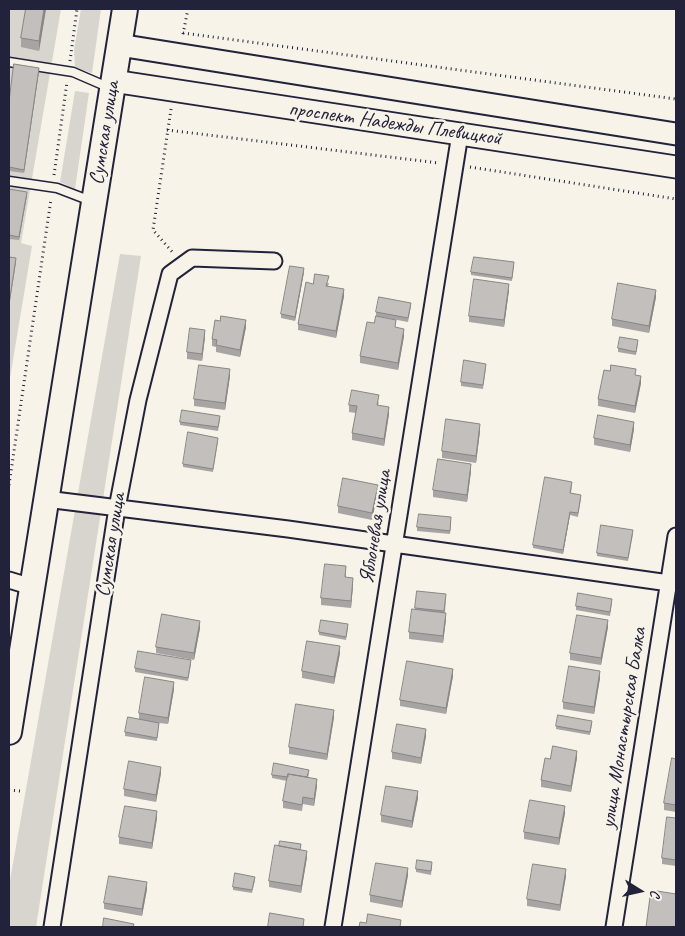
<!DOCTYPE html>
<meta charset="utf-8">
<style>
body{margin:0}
#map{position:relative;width:685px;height:936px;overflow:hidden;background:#f7f3e8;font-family:Caveat,sans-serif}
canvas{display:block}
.frame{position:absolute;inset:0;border:10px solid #22223b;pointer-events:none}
.north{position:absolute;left:615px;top:866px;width:50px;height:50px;-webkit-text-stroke:4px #f7f3e8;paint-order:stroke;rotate:100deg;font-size:14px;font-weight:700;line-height:20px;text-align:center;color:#22223b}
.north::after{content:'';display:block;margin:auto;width:18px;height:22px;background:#22223b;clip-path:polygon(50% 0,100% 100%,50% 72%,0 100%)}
</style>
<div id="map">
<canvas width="685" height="936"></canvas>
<div class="frame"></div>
<div class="north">С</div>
</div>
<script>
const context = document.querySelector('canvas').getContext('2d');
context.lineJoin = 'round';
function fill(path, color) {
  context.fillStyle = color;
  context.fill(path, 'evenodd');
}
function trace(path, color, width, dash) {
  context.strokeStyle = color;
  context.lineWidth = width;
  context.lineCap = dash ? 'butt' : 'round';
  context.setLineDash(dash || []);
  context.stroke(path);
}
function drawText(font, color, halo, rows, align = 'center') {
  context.font = font + ' Caveat,sans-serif';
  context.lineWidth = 5;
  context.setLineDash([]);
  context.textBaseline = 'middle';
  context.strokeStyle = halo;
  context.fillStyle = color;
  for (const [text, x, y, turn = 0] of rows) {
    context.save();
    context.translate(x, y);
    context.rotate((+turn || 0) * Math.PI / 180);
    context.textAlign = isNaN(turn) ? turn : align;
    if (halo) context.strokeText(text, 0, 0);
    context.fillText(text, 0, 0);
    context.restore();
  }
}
fill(new Path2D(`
 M9,9H61L21,243L32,246L9,384Z
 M81,9H101L92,73L75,68L74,50Z
 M75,91L89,93L75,189L60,182Z
 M120,254L141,256L36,927H9V886Z`), '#d8d5cf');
const service = new Path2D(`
 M9,62L73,72L110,88
 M9,181L57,188L91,201`);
const minor = new Path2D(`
 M46,499L288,529L676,584
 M9,580L32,587
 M52,927L117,508L138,400L170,274L192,258L274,261
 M333,927L460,134
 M614,927L676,536`);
const secondary = new Path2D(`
 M119,45L676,134
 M113,81L676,167`);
const primary = new Path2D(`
 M9,732L125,9`);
trace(service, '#22223b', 11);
trace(minor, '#22223b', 19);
trace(secondary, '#22223b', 25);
trace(primary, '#22223b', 28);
trace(new Path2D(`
 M183,33L676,99
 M183,34L188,9
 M70,61L77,9
 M171,109L153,230L174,254
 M167,130L439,163
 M470,167L676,199
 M54,175L67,82
 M9,485L51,199
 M9,790L20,791`), '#22223b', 3, [1, 4]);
trace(service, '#f7f3e8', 8);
trace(minor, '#f7f3e8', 15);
trace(secondary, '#f7f3e8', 21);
trace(primary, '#f7f3e8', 24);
fill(new Path2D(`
 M26,9H46L39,51L21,47V38Z
 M39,71L24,173L9,171V102Z
 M9,189L27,195L19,240L9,239Z
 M514,266L512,281L471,275V272Z
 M304,272L295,321L281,318V314Z
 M329,283L328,286L344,296L336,338L298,330V324L313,284Z
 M509,290L504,327L469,322V316Z
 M656,297L649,333L612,326V319Z
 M411,306L408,322L376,316V312Z
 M246,327L240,357L216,352V347L212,346V339Z
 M396,327L404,336L398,370L360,363V356Z
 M205,337L202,361L187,359V352Z
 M638,343L636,355L618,352V348Z
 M486,367L483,389L461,386V382Z
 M230,376L225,410L194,406V399Z
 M636,376L641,383L635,413L598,406V399Z
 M379,402L378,405L389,414L384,446L352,440V433L356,413L349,412V405Z
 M220,419L218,431L180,425V422Z
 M634,429L630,452L594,445V438Z
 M480,431L476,463L442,458V451Z
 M218,441L213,472L183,467V464Z
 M471,471L467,502L433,497V490Z
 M572,485L571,493L581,498L578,517L570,515L563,554L533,548V545Z
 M378,491L372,520L338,513V506Z
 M451,520L450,534L417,531V527Z
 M633,534L628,561L597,556V553Z
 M346,573V577L353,585L351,608L321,605V598Z
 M417,591L446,598L445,612L446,619L443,643L409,639V632L415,609Z
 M612,602L610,616L576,610V606Z
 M608,627L601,665L570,660V653Z
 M200,628L194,660L156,653V647Z
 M348,628L346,640L319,635V632Z
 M340,653L334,684L302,678V671Z
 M191,664L188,681L135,672V668Z
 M453,676L446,714L400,706V700Z
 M600,678L594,714L563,709V702Z
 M174,689L168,724L159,723L157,741L125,736V732L139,719V713Z
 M334,717L327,760L289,754V747Z
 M592,724L590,735L556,729V726Z
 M426,736L421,764L392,759V752Z
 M577,758L571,792L541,787V780L550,759Z
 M676,759V812L664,810V803Z
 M161,773L156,802L124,796V789Z
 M309,773L308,778L317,786L314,806L303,804L302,811L283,808V801L287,781L272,778V775Z
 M418,798L412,828L381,822V815Z
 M565,813L559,845L524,839V832Z
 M157,818L152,849L119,844V837Z
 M676,818V866L662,864V858Z
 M301,850L307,857L301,893L269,887V881Z
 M432,866L431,875L416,872V869Z
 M408,875L402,908L370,902V895Z
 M566,876L560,911L527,906V899Z
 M255,880L252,893L233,890V887Z
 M147,889L142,916L104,909V903Z`), '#a7a4a3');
fill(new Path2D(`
 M44,9H46L39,51V41Z
 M39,68V71L24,173V170Z
 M27,192V195L19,240V237Z
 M16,258V262L9,307V304Z
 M304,268V272L295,321V317Z
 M509,284V290L504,327V320Z
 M344,289V296L336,338V331Z
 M656,290V297L649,333V326Z
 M246,320V327L240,357V350Z
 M404,329V336L398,370V363Z
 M205,330V337L202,361V354Z
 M230,369V376L225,410V403Z
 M641,376V383L635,413V406Z
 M389,407V414L384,446V439Z
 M634,422V429L630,452V445Z
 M480,424V431L476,463V456Z
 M471,464V471L467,502V495Z
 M378,485V491L372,520V513Z
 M570,512V515L563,554V550Z
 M353,578V585L351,608V601Z
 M446,613V619L443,643V636Z
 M608,620V627L601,665V658Z
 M200,621V628L194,660V653Z
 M340,646V653L334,684V677Z
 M453,669V676L446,714V708Z
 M600,671V678L594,714V707Z
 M174,682V689L168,724V718Z
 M334,710V717L327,760V754Z
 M426,729V736L421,764V758Z
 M577,751V758L571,792V786Z
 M161,767V773L156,802V795Z
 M317,779V786L314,806V799Z
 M418,791V798L412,828V821Z
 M565,806V813L559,845V838Z
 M157,811V818L152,849V843Z
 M307,851V857L301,893V886Z
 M408,868V875L402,908V901Z
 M566,869V876L560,911V905Z
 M147,882V889L142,916V909Z`), '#888684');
const building = new Path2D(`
 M26,9H44L39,41L21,38Z
 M14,64L39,68L24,170L9,167V102Z
 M9,189L27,192L19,237L9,235Z
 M9,257L16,258L9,304Z
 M474,257L514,262L512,278L471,272Z
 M290,266L304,268L295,317L281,314Z
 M315,274L329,276L326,286L344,289L336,331L298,324L306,282L313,284Z
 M474,279L509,284L504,320L469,316Z
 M618,283L656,290L649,326L612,319Z
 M379,297L411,303L408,318L376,312Z
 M221,316L246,320L240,350L216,345L217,340L212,339L215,320L220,321Z
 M376,316L396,320L395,327L404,329L398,363L360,356L367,322L374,323Z
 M190,328L205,330L202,354L187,352Z
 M620,337L638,340L636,352L618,348Z
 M464,360L486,364L483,385L461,382Z
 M199,365L230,369L225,403L194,399Z
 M611,365L636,369L635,375L641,376L635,406L598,399L604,370L610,371Z
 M352,390L379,395L377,405L389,407L384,439L352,433L357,406L349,405Z
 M182,410L220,416L218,427L180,422Z
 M598,415L634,422L630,445L594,438Z
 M446,419L480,424L476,456L442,451Z
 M188,432L218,438L213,469L183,464Z
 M438,459L471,464L467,495L433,490Z
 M545,477L572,482L570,493L581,495L578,513L570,512L563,550L533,545Z
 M343,478L378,485L372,513L338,506Z
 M419,514L451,517L450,531L417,527Z
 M601,525L633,530L628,558L597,553Z
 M325,564L346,566L345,577L353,578L351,601L321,598Z
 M417,591L446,594L444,611L415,608Z
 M578,593L612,599L610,612L576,606Z
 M412,609L446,613L443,636L409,632Z
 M162,614L200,621L194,653L156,647Z
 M577,615L608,620L601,658L570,653Z
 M321,620L348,624L346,637L319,632Z
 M307,641L340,646L334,677L302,671Z
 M138,651L191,660L188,678L135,668Z
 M407,661L453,669L446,708L400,700Z
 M569,666L600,671L594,707L563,702Z
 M145,677L174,682L168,718L139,713Z
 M296,704L334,710L327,754L289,747Z
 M558,715L592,721L590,732L556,726Z
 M128,717L159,723L157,738L125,732Z
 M397,724L426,729L421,758L392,752Z
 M553,746L577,751L571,786L541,780L545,758L550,759Z
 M672,758L676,759V805L664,803Z
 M129,761L161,767L156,795L124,789Z
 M274,763L309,770L307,777L288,774V777L272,775Z
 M288,774L317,779L314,799L303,797L302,805L283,801Z
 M386,786L418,791L412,821L381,815Z
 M530,800L565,806L559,838L524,832Z
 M125,806L157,811L152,843L119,837Z
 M667,817L676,818V860L662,858Z
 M280,841L301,844L300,850L279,846Z
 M275,845L307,851L301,886L269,881Z
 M417,860L432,862L431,871L416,869Z
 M376,863L408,868L402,901L370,895Z
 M533,864L566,869L560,905L527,899Z
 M235,873L255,877L252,890L233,887Z
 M109,876L147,882L142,909L104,903Z
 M657,891L676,894V927H646L650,897L656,898Z
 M270,913L304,919L303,927H268Z
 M368,914L401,920L400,927H359L360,922L366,923Z
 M104,918L134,924L133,927H103Z`);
fill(building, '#c2bfbd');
trace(building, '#888684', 1);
drawText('21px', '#22223b', '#f7f3e8', [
 ["проспект Надежды Плевицкой",395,124,8],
 ["Сумская улица",105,133,-81],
 ["Яблоневая улица",376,527,-81],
 ["Сумская улица",111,545,-81],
 ["улица Монастырская Балка",624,728,-81]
]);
</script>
